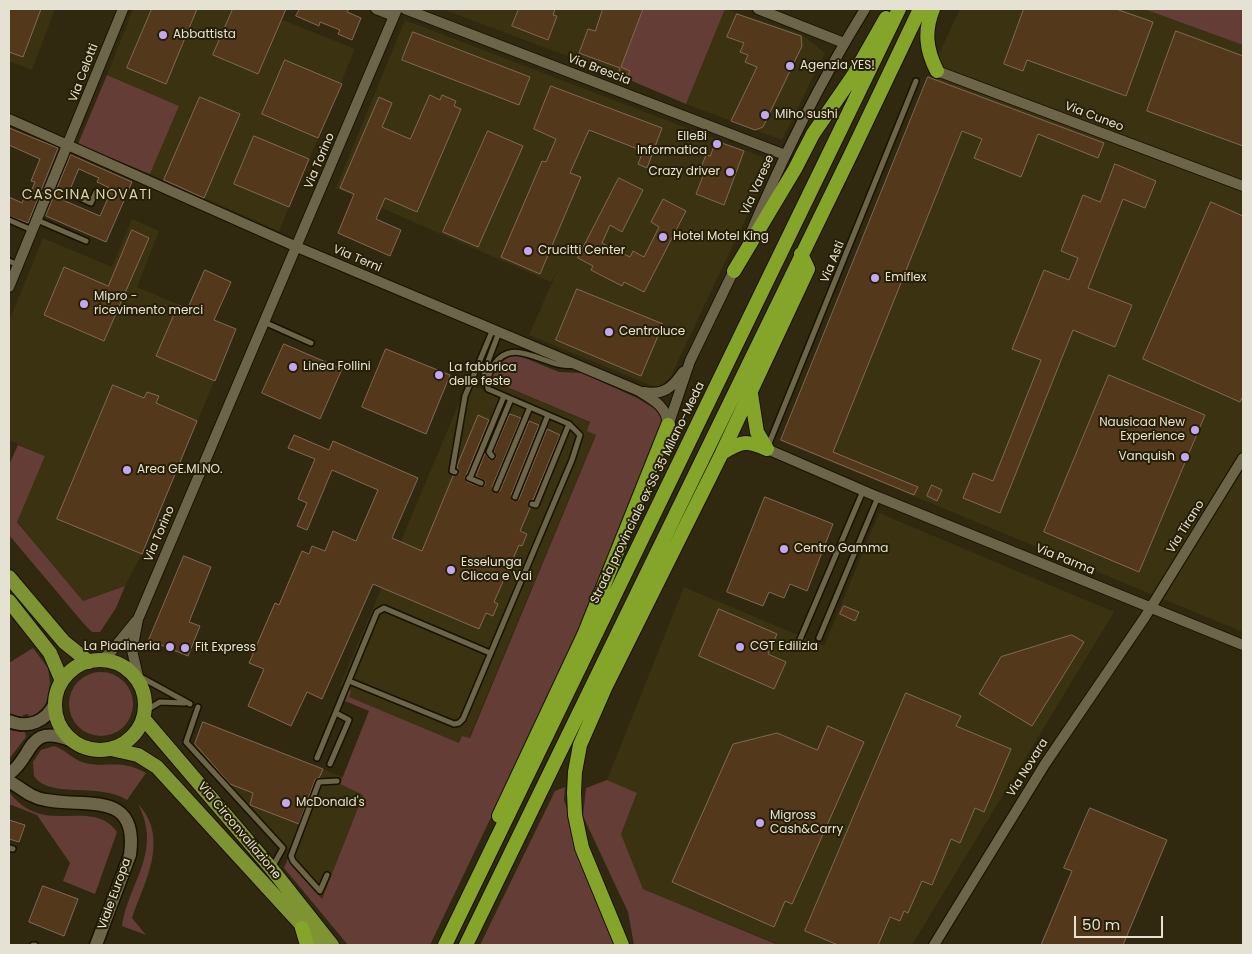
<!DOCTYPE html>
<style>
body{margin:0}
#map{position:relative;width:1252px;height:954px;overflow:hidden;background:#302910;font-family:Poppins,sans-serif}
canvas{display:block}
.frame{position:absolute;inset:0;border:10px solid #e6e2d3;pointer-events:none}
.scale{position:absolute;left:1074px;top:916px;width:89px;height:22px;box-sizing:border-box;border:2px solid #e6e2d3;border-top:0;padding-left:6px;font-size:15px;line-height:18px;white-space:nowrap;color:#e6e2d3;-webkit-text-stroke:4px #261f06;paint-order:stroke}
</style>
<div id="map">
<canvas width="1252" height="954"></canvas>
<div class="frame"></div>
<div class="scale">50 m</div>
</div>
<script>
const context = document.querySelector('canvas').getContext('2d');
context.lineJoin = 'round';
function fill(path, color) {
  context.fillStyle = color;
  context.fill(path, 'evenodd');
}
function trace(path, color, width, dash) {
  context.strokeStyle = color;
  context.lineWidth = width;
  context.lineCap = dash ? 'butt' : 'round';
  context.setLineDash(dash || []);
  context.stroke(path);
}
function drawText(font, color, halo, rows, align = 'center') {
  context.font = font + ' Poppins,sans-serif';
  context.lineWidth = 4;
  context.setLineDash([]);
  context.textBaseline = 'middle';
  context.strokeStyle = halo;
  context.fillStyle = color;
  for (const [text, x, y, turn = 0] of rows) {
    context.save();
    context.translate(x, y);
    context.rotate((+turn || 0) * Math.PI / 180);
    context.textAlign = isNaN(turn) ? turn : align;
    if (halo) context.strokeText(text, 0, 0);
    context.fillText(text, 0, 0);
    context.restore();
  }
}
fill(new Path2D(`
 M9,9H55L32,70L9,61Z
 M133,9H255L355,49L279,231L150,174L179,106L107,75Z
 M442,9H643L618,75Z
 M725,9L801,34L825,53L782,140L686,104Z
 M960,9H1144L1243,45V632L780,441L928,77Z
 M405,20L773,161L670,378L657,388L529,335L558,269L551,282L336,188Z
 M132,219L159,231L137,287L236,329L142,554L125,586L83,601L17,521L45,456L9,440V321L43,238L112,267Z
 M494,382L591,423L588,431L596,434L469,738L462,736L459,743L348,697L349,690L340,686L467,384L490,392Z
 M879,513L1114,612L912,945H780L643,889L621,834L637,794L607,780L684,587L824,646Z
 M203,722L343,777L340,784L363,794L322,899L290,863V850L193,745Z`), '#3b3211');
fill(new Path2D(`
 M643,9H725L686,104L618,75Z
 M1144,9H1243V45Z
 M107,75L179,106L150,174L78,144Z
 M510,356H520L559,372L582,373L637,398L660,412L662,419L661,428L580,631L430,945H348L284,868L289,856L290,863L322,899L363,795L340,784L369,711L345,701L349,690L351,691L349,697L459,743L462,736L470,738L596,435L587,431L590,422L495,382L490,392C489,375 495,365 510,356Z
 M18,445L45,456L17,522L83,601L125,586L116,608L100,632H92L84,624L9,535V465Z
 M33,648L48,668L50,683L46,703L40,714L30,720L28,714L23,715L24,720L9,713V663Z
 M69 704a32 32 0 1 1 64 0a32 32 0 1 1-64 0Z
 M9,730L25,732L26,737L9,759Z
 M54,746C66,750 73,760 85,763C110,768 121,759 146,773L127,800C100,782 48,799 34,776L33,762L41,750Z
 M607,780L637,793L621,834L643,889L778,945H634L628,912L583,816L586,788Z
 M565,787L564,800L615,945H480L555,791Z
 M9,792C17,802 25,809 37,813C62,822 99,805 117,832L95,894L63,881L70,863L37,815L9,804Z
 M138,804C170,838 145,881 132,918L146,935L122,926C129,881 163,852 138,804Z`), '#643e36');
const building = new Path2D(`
 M9,9H41L23,57L9,52Z
 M152,9H197L166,84L127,68Z
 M233,9H286L258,74L213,55Z
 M300,9H349L347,12L361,18L352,40L338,34L340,30L320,22L319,26L296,16Z
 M519,9H555L553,15L557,16L548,40L512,26Z
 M603,9H643L621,67L630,71L624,84L616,80L620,68L579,53L588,29L595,31Z
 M1024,9H1116L1153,22L1126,96L1027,60L1023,71L1004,64Z
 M737,14L801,36L802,46L763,127L755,130L731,121L757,67L745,62L748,55L740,52L744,43L727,37Z
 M1176,31L1243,56V146L1147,111Z
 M413,32L530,77L519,105L402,60Z
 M285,60L342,84L318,138L262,114Z
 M928,77L1104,143L1098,158L1038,134L1021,177L974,158L982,139L962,131L833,452L918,487L914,495L781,440Z
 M551,86L662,128L647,168L638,164L643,151L589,130L570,173L581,177L540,274L501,257L542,161L546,162L556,139L534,129Z
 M430,95L440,100L442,95L456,101L454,106L461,109L417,212L385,198L376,219L401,230L390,256L338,233L354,194L340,188L379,97L392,103L382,127L410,139Z
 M200,97L240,114L204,198L164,180Z
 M9,128L58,148L28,223L9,216V197L22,203L24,198L28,199L35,182L31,181L40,159L9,145Z
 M488,131L523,146L478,247L443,232Z
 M254,136L309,159L289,207L234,184Z
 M716,141L744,151L724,205L696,194L705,171L700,170L706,155L710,156Z
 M71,155L132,182L106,242L46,216ZM79,169L99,178L97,182L112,189L100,216L65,201L67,197L65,192L70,189Z
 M1115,164L1156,181L1145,208L1123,199L1088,288L1132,305L1115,347L1073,330L1000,513L963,498L973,473L993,481L1041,360L1012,349L1044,270L1069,280L1078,258L1061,251L1083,195L1100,202Z
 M619,178L643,190L622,232L610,225L602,243L630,257L633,251L644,257L659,227L651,222L663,199L686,211L644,292L624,282L622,286L591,270L593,266L578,258Z
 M1211,202L1243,216V396L1240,402L1143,359Z
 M132,230L149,238L104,341L44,315L64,267L108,286Z
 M205,270L231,282L214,320L236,329L215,381L156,356L178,305L187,309Z
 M577,289L663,324L641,376L556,340Z
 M284,344L342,369L320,419L262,393Z
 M386,349L450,375L426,434L362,407Z
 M1109,375L1205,415L1139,572L1044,532Z
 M113,385L144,398L147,392L159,396L156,403L197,421L142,554L57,519Z
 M510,414L521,418L492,487L495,493L500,491L529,421L539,425L511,495L513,501L519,499L547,429L560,435L533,500L528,502L530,508L520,531L527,534L522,546L519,545L494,602L498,604L493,616L486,613L479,629L373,584L322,699L307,692L291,726L248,706L264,669L249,663L275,603L279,605L302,551L309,554L312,546L325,551L333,531L356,541L378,490L332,470L307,530L297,526L307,503L298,499L315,459L288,448L294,435L329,450L333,441L418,478L392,538L422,551L453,476L459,474L457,466L478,415L489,420L465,478L467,482L481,487L485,485V481L476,476L485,453L490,460L496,458L494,451Z
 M932,485L942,490L937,501L927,496Z
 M765,497L833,524L807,591L790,584L784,598L769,592L763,606L727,592Z
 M184,556L211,567L189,622L200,626L188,656L149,640Z
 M844,606L859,612L855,621L840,614Z
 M719,609L777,634L768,654L786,662L774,689L699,656Z
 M1072,635L1084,642L1032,726L979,694L1001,657Z
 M906,693L961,716L956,726L1011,749L984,812L975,808L960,843L951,839L932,885L922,881L908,913L904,911L900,921L890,917L878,945H838L805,931Z
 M203,722L323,769L319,778L315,780L299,824L250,805L253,793L230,784L195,744Z
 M828,726L864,742L792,904L785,901L774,927L672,882L733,744L777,733L817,750Z
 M1090,808L1167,840L1123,945H1041L1072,871L1064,868Z
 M9,820L25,825L19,842L9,839Z
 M43,886L78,899L64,936L29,922Z`);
fill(building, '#54381c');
trace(building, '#806956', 1);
const service = new Path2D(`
 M69,193L91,203L96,192
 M9,220L32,230
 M37,220L86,241
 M9,261L18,265
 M264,322L311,343
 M486,383L484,372L499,332
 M768,446L916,81
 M492,456L489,452L511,399
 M455,472L452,471L465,396L493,329
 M469,478L481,483
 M470,478L504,396
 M496,489L530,407
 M515,497L548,415
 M532,504L536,505L569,424
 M819,638L878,497
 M798,644L863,491
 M128,670L190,704
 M349,681L454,724L459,723L463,719L572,460L580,435L569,424L488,389C486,381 489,373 493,366C513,333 547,370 572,365
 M198,707L186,742L283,848L273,866
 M145,711L160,702L185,703
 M317,758L377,612L384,608L490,653
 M330,764L349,720L336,713
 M9,848L13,849
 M327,875L320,891L293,861L291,856L319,782L337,781
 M33,945H35`);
const minor = new Path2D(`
 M376,9L394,16
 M405,9L785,155
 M758,9L844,43
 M937,71L1243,186
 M9,119L297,247L639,391C654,400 667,407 668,425
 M749,237C782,158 820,82 865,9
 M9,287L123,9
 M644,392C664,395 672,388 683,372
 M669,423L690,361L736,266
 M767,449L878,497L1243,645
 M101,660L110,653L136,621
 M140,685L132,650L138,619L397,9
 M934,945L1045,764L1145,617L1243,458`);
const tertiary = new Path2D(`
 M9,721C28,729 46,722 55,703
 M9,774C34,757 26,722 72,741
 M9,781C21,788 31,798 46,800C87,808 139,790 130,855L96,945`);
const primary = new Path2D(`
 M9,577L64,642L89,662
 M9,601L50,653L62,681
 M55 705a45 45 0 1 1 90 0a45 45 0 1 1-90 0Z
 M143,718L271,868L332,945
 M111,749L138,755L157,767L320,945`);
const trunk = new Path2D(`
 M933,9C924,31 926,50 937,71
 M734,271L795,169L813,134L853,76L886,18
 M751,394L757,432L767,449
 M722,453C742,441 746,440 767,449
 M499,816L584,635L668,425
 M302,928L307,945
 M445,945L899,9
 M466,945L851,154L920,9
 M622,945L582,848L575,815L574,793L575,772L580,745L605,688L722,453L808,269L801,254`);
trace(service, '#181200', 8);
trace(minor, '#181200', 12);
trace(tertiary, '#181200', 15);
trace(primary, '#181200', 16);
trace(trunk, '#181200', 16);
trace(service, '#6c654a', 5);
trace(minor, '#6c654a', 10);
trace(tertiary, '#6c654a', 12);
trace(primary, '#7e9432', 14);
trace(trunk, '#84a42a', 14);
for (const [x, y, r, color] of [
 [163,35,5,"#c3a7f2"],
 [790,66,5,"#c3a7f2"],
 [765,115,5,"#c3a7f2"],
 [717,144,5,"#c3a7f2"],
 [730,172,5,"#c3a7f2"],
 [663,237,5,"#c3a7f2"],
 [528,251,5,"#c3a7f2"],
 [875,278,5,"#c3a7f2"],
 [84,304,5,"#c3a7f2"],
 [609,332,5,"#c3a7f2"],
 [293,367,5,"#c3a7f2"],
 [439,375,5,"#c3a7f2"],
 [1195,430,5,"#c3a7f2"],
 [1185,457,5,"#c3a7f2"],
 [127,470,5,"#c3a7f2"],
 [784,549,5,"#c3a7f2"],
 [451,570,5,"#c3a7f2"],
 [170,647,5,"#c3a7f2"],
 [740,647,5,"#c3a7f2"],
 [185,648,5,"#c3a7f2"],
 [286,803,5,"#c3a7f2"],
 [760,823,5,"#c3a7f2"]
]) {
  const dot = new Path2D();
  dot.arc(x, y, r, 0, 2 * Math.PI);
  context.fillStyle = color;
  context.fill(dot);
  trace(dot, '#261f06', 2);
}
drawText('12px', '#e6e2d3', '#261f06', [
 ["Abbattista",173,35],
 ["Agenzia YES!",800,66],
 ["Miho sushi",775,115],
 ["ElleBi",707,137,"right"],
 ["Informatica",707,151,"right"],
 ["Crazy driver",720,172,"right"],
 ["Hotel Motel King",673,237],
 ["Crucitti Center",538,251],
 ["Emiflex",885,278],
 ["Mipro -",94,297],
 ["ricevimento merci",94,311],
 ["Centroluce",619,332],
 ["Linea Follini",303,367],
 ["La fabbrica",449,368],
 ["delle feste",449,382],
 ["Nausicaa New",1185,423,"right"],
 ["Experience",1185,437,"right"],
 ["Vanquish",1175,457,"right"],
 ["Area GE.MI.NO.",137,470],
 ["Centro Gamma",794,549],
 ["Esselunga",461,563],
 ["Clicca e Vai",461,577],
 ["La Piadineria",160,647,"right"],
 ["CGT Edilizia",750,647],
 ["Fit Express",195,648],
 ["McDonald's",296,803],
 ["Migross",770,816],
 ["Cash&Carry",770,830]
], 'left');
drawText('12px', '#e6e2d3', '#261f06', [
 ["Via Brescia",599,70,21],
 ["Via Celotti",84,73,-69],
 ["Via Cuneo",1094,117,21],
 ["Via Torino",320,161,-67],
 ["Via Varese",758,185,-66],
 ["Via Terni",357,259,23],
 ["Via Asti",833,262,-68],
 ["Strada provinciale ex SS 35 Milano-Meda",648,493,-64],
 ["Via Tirano",1186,527,-58],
 ["Via Torino",160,534,-67],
 ["Via Parma",1065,560,22],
 ["Via Novara",1028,768,-58],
 ["Via Circonvallazione",239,831,50],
 ["Viale Europa",115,894,-70]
]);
context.letterSpacing = '1px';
drawText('14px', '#d9d0b3', '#261f06', [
 ["CASCINA NOVATI",87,195]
]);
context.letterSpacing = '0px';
</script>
